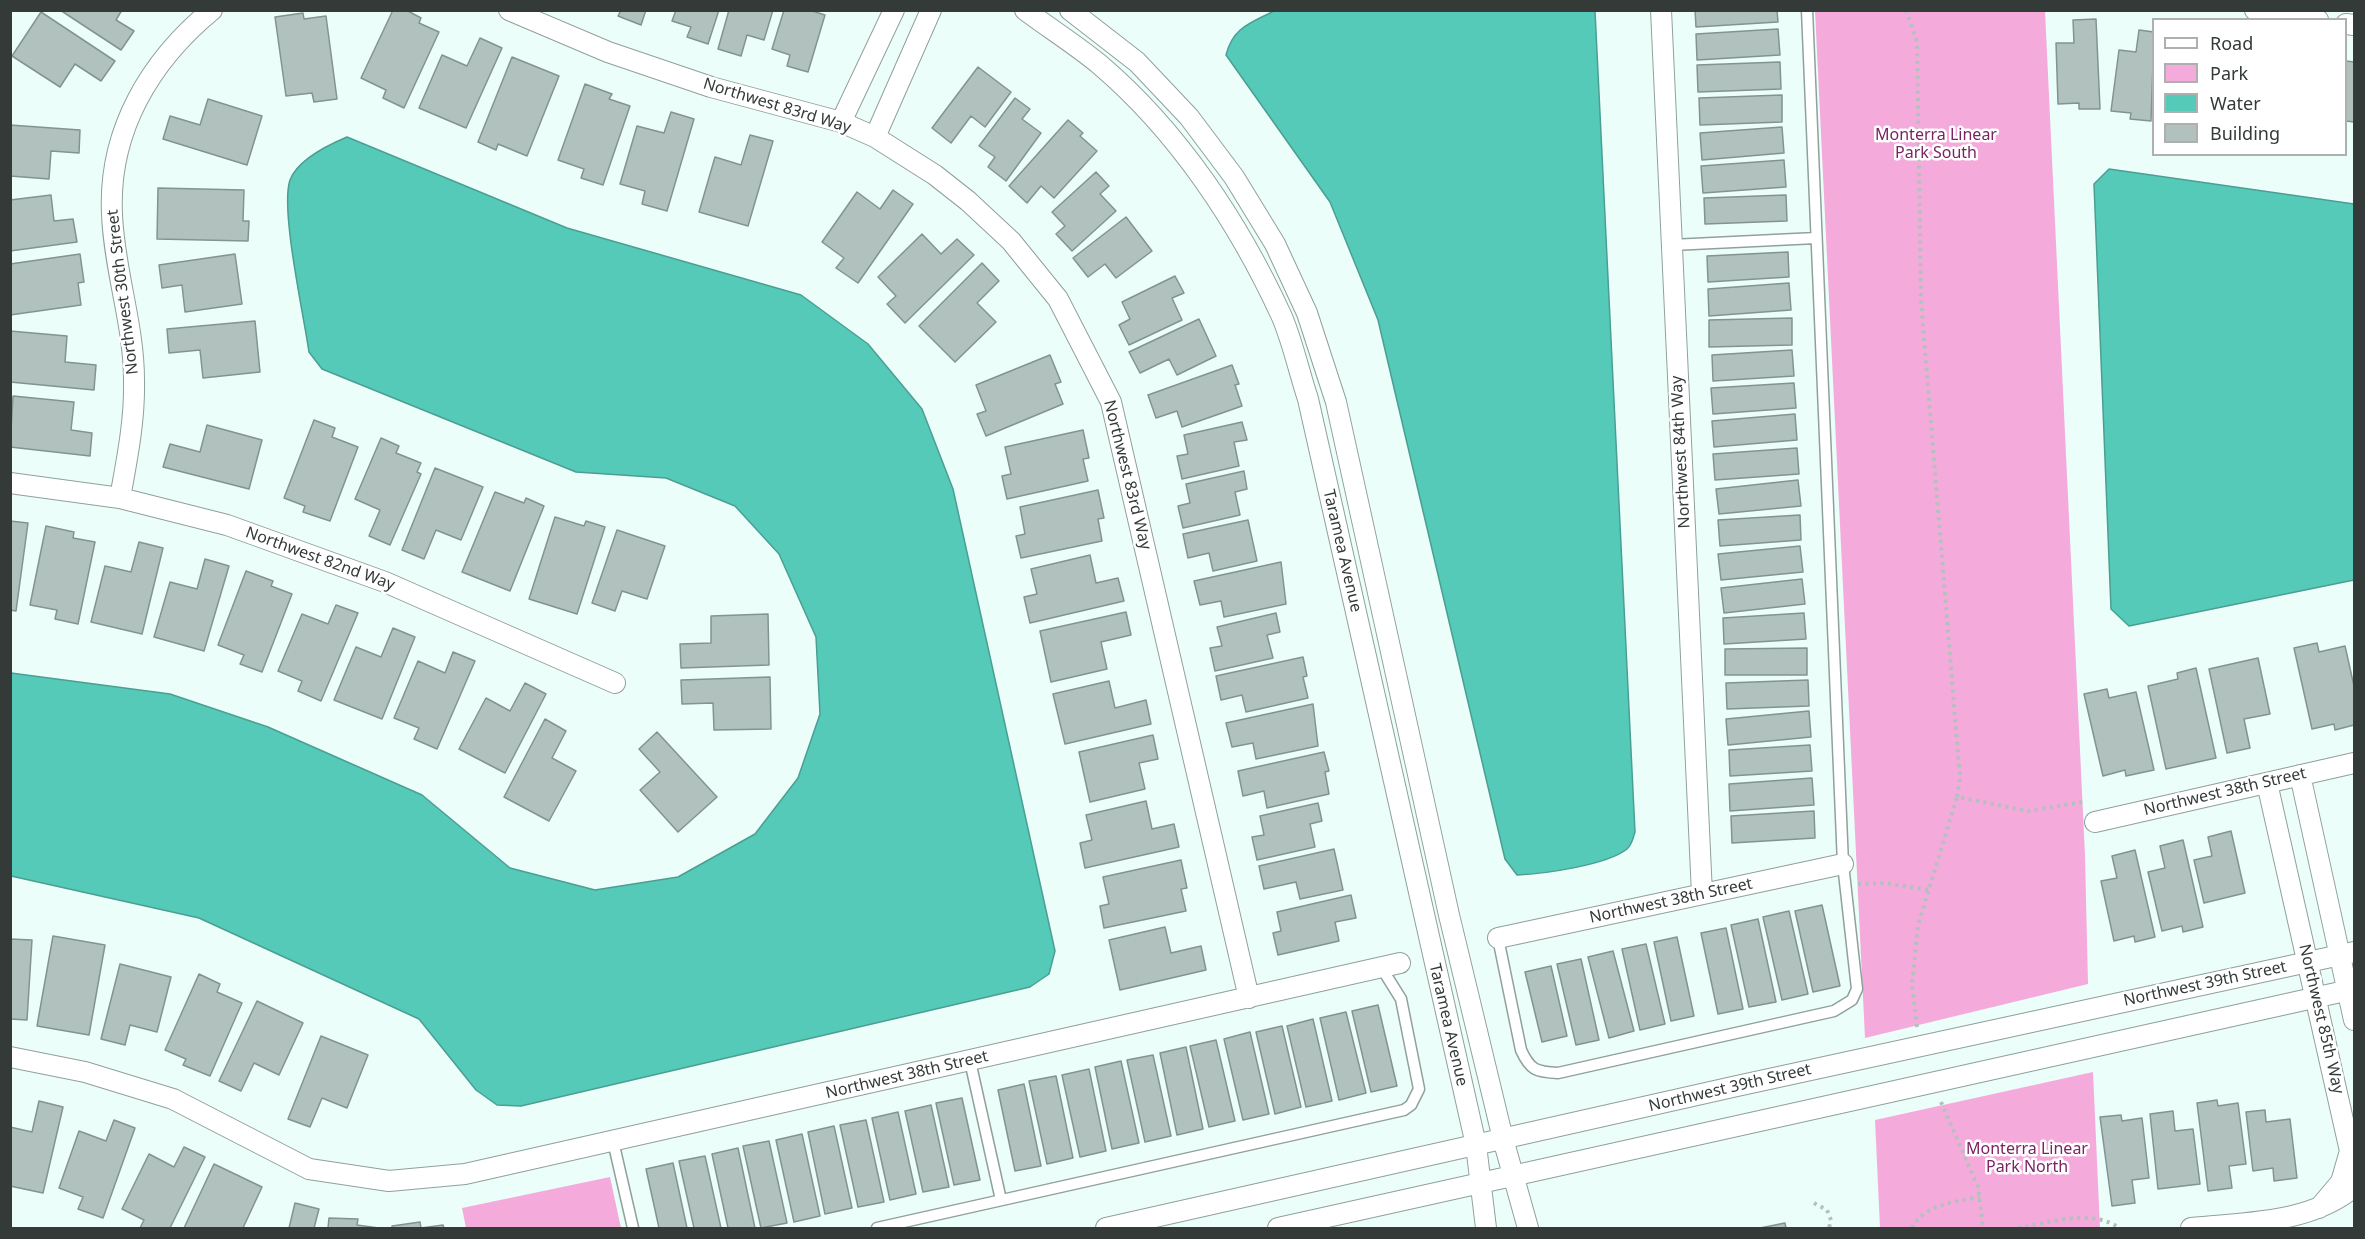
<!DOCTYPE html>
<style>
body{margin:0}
#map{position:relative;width:2365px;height:1239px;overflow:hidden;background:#ecfefa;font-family:"Noto Sans",sans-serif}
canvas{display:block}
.frame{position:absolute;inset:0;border:12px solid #333a38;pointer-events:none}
.legend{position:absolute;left:2152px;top:18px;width:195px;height:138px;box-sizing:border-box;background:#fff;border:2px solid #adb0af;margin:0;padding:8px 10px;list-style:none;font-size:18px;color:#333a38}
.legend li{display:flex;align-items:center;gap:12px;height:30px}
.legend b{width:30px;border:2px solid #adb0af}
</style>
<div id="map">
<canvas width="2365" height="1239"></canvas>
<div class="frame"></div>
<ul class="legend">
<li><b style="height:8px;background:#fff"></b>Road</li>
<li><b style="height:16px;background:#f4abdc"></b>Park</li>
<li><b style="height:16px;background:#55cab9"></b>Water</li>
<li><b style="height:16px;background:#b1c2be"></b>Building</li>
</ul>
</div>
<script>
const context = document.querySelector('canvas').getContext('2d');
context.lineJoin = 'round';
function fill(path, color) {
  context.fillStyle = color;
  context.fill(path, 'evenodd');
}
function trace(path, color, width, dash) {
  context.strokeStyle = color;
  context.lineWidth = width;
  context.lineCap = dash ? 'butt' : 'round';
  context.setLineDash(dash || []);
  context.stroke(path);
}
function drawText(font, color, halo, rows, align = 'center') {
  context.font = font + ' "Noto Sans",sans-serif';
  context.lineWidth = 5;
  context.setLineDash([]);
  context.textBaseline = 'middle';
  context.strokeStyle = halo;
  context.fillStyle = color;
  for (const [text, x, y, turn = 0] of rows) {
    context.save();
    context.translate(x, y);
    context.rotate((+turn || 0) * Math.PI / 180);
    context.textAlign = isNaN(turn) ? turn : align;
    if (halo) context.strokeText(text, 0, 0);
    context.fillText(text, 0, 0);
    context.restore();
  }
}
fill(new Path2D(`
 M1815,11H2045L2085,855L2088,984L1865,1038Z
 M2093,1072L2100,1228H1880L1875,1120Z
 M610,1177L621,1228H466L462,1208Z`), '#f4abdc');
const water = new Path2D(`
 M1274,11H1595L1635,832C1633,838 1632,845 1627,849C1607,865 1544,874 1517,875L1505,859L1378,320L1330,202L1226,55C1233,27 1251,23 1274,11Z
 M347,137L567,228L801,295L868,344L922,409L953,489L1055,951L1049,974L1030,987L521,1106L497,1105L476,1090L419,1019L199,918L11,876V673L170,694L268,727L422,795L510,868L595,890L678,877L755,834L798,778L820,714L816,637L779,554L735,506L666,478L576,472L322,369L309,352C304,316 280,209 290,180C298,159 328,145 347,137Z
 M2109,169L2354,204V580L2129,626L2111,609L2094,184Z`);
fill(water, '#55cab9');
trace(water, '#4b9f92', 1.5);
const building = new Path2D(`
 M60,10H122L116,20L134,31L121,50Z
 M393,10H406L421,18L419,23L439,32L404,108L383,98L386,90L361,78Z
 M621,10H646L641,25L618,16Z
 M676,10H719L708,44L687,37L691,27L672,21Z
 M729,10H773L764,40L747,35L741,56L718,49Z
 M784,10H809L825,15L808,72L787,66L790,55L772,49Z
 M1695,10H1777L1778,22L1696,27Z
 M41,12L115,61L101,81L75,64L60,87L12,56Z
 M303,13L304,19L326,16L337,99L314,102L312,93L286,96L275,17Z
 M2096,19L2100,109H2079V103L2058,104L2056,43H2074L2073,20Z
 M1778,29L1780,55L1697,60L1696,34Z
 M2139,30L2154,32L2151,121L2130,119L2131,113L2111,111L2119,50L2136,52Z
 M480,38L502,48L466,128L419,108L442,55L467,66Z
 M512,57L559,76L527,156L498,144L496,150L478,142Z
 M2346,61L2354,62V122L2346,121Z
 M1780,62L1781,89L1698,92L1697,65Z
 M978,67L1011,92L985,127L971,116L951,143L932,128Z
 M585,84L612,94L609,99L630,106L603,185L581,178L584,169L558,160Z
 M1782,95V122L1700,125L1699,98Z
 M1015,98L1030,109L1022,119L1041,133L1006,181L988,167L995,157L979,146Z
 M208,99L262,116L247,165L163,139L170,116L200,125Z
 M671,112L694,119L667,211L642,204L645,191L620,184L637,126L664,133Z
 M1068,120L1083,133L1080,136L1097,151L1054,198L1041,186L1027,203L1009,186Z
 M10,125L80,130L79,153L51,151L49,179L10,176Z
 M1782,127L1784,153L1702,160L1700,133Z
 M750,135L773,141L748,226L699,212L715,157L741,165Z
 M1784,160L1786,187L1703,193L1701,166Z
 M1096,172L1109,186L1100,194L1116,211L1072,251L1056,234L1065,226L1052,212Z
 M158,188L244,190L243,221H249L248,241L157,239Z
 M893,190L913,204L858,283L836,268L844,258L822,242L857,192L880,209Z
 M51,195L54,221L73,219L77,242L10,251V200Z
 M1786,195L1787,221L1705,224L1704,198Z
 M1126,217L1152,251L1116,278L1105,264L1088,277L1073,258Z
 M922,234L941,254L957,239L974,255L905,323L887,304L896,296L878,277Z
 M1788,252L1789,277L1708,282L1707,256Z
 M80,254L84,282L78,283L81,305L10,315V264Z
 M235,254L242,304L185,312L182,285L162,288L159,265Z
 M982,263L999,281L977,303L996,322L955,362L919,326Z
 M1175,276L1184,293L1172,298L1182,320L1129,345L1119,325L1130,319L1122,302Z
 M1789,283L1791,310L1709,316L1708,289Z
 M1792,318V345L1709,347V320Z
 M1199,319L1216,356L1177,375L1169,359L1140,373L1129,352Z
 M255,321L260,372L203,378L200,350L169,353L167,329Z
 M10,331L67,336L65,362L96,365L94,390L10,382Z
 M1792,350L1794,376L1713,381L1712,355Z
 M1050,355L1061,382L1055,384L1063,404L986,436L977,414L986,411L976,385Z
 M1232,365L1239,384L1235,385L1242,406L1182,427L1177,411L1156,418L1148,395Z
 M1794,383L1796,408L1713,414L1711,388Z
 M13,396L74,402L71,430L92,433L90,456L10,447Z
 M1795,414L1797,440L1714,447L1712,421Z
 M314,420L335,428L332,437L358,447L330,521L303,512L305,506L284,498Z
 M1242,422L1247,440L1234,442L1239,466L1182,479L1177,456L1188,454L1184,435Z
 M207,425L262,440L249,489L163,467L170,444L200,452Z
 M1083,430L1089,458L1083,459L1088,481L1007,499L1002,476L1011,474L1005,447Z
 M381,438L399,446L396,453L421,463L417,472L421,474L390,545L369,536L380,510L355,499Z
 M1797,448L1799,474L1715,480L1713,454Z
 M435,468L483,487L461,540L436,530L424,559L402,550Z
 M1244,471L1247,489L1235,492L1240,515L1183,528L1178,506L1190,503L1186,484Z
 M1798,480L1801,506L1719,514L1716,489Z
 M1098,490L1104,518L1098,519L1102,541L1021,558L1016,536L1025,534L1020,507Z
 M495,492L524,503L526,498L544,506L510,591L462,572Z
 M1800,515L1801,540L1720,546L1718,520Z
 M555,517L584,526L586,521L605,527L577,614L529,599Z
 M1248,520L1257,561L1213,571L1209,553L1188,558L1183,534Z
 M10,521L28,523L16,611L10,610Z
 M46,526L74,532L73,538L95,542L78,624L55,619L57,610L30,605Z
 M617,530L665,546L647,599L622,591L615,611L592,603Z
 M139,542L163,548L142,634L91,622L105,566L131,572Z
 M1800,546L1803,572L1721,580L1718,554Z
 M1090,555L1096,583L1118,578L1124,601L1030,623L1024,597L1037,594L1031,569Z
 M205,559L229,566L204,651L154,637L170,582L197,589Z
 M1281,562L1286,604L1224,617L1221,601L1200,605L1194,581Z
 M246,571L273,581L271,586L292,594L262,672L240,664L244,655L218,645Z
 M1802,579L1805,604L1724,613L1721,588Z
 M336,605L358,613L321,701L298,691L302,681L278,671L302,614L328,624Z
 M1126,612L1131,635L1101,642L1107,669L1051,682L1040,631Z
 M1276,613L1280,632L1267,635L1273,658L1215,671L1210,648L1222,646L1217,627Z
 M1804,613L1806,639L1724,644L1723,618Z
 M768,614L769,665L681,668L680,644L711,643V616Z
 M393,628L415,637L382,719L334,700L356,647L381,657Z
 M2317,643L2319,652L2345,646L2354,686V725L2335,730L2334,724L2312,729L2294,648Z
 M1807,648V675H1725V649Z
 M453,652L475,661L437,749L414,739L419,728L394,718L418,661L445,673Z
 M1303,657L1307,676L1303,677L1308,698L1246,712L1242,695L1221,700L1216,676Z
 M2258,658L2270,714L2244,719L2250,748L2227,753L2209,669Z
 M2196,668L2216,758L2166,769L2148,686L2178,679L2177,673Z
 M770,677L771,729L714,730L713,703L682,704L681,680Z
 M1808,680L1809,706L1727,709L1726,683Z
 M1109,681L1115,708L1146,700L1151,724L1065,744L1053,694Z
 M525,683L546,694L505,773L459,749L486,698L510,711Z
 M2107,689L2109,698L2136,692L2154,770L2126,776L2125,770L2103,776L2084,694Z
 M1313,704L1318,746L1256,759L1253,743L1232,747L1226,723Z
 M1809,711L1811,737L1728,745L1726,719Z
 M545,719L566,731L552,758L576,771L549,821L504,797Z
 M657,732L717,797L678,832L640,790L660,772L639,749Z
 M1153,735L1158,759L1139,763L1145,789L1090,802L1079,752Z
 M1810,745L1812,771L1730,776L1729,750Z
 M1324,752L1329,771L1325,772L1329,794L1267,808L1264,791L1243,796L1238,771Z
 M1812,778L1814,805L1730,811L1729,784Z
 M1146,801L1152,829L1174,824L1179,847L1085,868L1080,843L1092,840L1086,815Z
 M1318,803L1322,821L1310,824L1315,847L1257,860L1252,837L1264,835L1260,816Z
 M1814,811L1815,838L1732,843L1731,816Z
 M2231,831L2245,893L2204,903L2194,860L2212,856L2208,837Z
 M2183,840L2203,927L2183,932L2182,926L2162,931L2148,872L2165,868L2160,846Z
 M1334,849L1343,890L1300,899L1296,882L1264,889L1259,866Z
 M2135,850L2155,937L2135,942L2134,936L2114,941L2101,881L2117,878L2112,856Z
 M1181,860L1187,888L1181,889L1186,911L1104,928L1100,906L1109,904L1103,877Z
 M1351,895L1356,918L1335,922L1339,941L1278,955L1273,933L1281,931L1277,912Z
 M1822,905L1840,986L1813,992L1795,911Z
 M1789,911L1808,994L1782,1000L1763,917Z
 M1758,919L1776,1002L1749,1007L1731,925Z
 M1165,927L1171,953L1201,946L1206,970L1120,990L1109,940Z
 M1726,928L1743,1009L1718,1014L1701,933Z
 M53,936L105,945L89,1035L37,1026Z
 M1677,937L1694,1016L1671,1021L1654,942Z
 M10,939L32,940L27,1020L10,1019Z
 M1646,944L1665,1024L1640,1030L1622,949Z
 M1613,951L1634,1031L1609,1038L1588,957Z
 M1581,959L1599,1040L1576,1045L1557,964Z
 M120,964L171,977L157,1032L130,1025L125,1045L101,1039Z
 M1551,966L1567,1036L1542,1042L1525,972Z
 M199,974L220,984L217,992L242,1003L210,1076L183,1065L186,1059L165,1050Z
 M257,1001L303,1023L279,1075L254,1063L241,1091L219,1081Z
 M1378,1005L1397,1086L1371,1092L1352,1011Z
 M1346,1012L1366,1093L1339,1100L1320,1018Z
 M1313,1019L1332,1101L1306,1107L1287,1026Z
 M1282,1026L1301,1107L1275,1114L1256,1032Z
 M1250,1032L1269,1114L1243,1120L1224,1039Z
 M321,1036L368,1055L347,1108L322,1098L310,1127L288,1119Z
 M1216,1040L1235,1121L1209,1127L1190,1046Z
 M1186,1047L1203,1129L1177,1135L1160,1053Z
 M1153,1055L1171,1136L1145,1142L1127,1060Z
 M1121,1061L1139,1143L1112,1149L1095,1067Z
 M1089,1069L1106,1151L1080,1157L1062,1075Z
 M1056,1076L1073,1158L1047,1164L1029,1081Z
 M1024,1084L1041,1166L1015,1171L998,1090Z
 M962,1098L980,1180L954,1185L936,1103Z
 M2217,1100L2218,1106L2238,1103L2246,1164L2229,1166L2232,1188L2208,1191L2197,1103Z
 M39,1101L63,1107L43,1193L10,1186V1127L32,1132Z
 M931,1105L949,1187L923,1192L905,1111Z
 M2265,1110L2266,1122L2290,1119L2297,1178L2274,1181L2273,1168L2253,1171L2246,1112Z
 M2173,1111L2175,1131L2193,1129L2200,1184L2158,1189L2150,1114Z
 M898,1112L916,1194L890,1200L872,1118Z
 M2121,1115L2122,1121L2142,1118L2149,1178L2132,1180L2135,1203L2112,1206L2100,1117Z
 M114,1120L135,1128L103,1218L78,1209L83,1197L59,1188L79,1131L106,1141Z
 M866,1120L884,1202L858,1207L840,1125Z
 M834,1126L852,1208L825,1214L808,1132Z
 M802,1134L820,1216L794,1222L776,1140Z
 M769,1141L787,1223L761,1228L743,1146Z
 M184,1147L205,1157L170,1228H140L144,1220L122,1209L149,1154L174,1167Z
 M738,1148L755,1228H728L712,1154Z
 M705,1156L721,1228H694L679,1161Z
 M673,1163L687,1228H659L646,1169Z
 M214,1164L262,1187L243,1228H184Z
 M295,1203L319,1209L314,1228H289Z
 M329,1218L358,1219L357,1225L379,1228H328Z
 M420,1222L421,1228L443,1225L444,1228H392V1226Z
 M1785,1223L1786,1228H1760Z`);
fill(building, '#b1c2be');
trace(building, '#839490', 1.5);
const service = new Path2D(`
 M1672,245L1816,238
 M1498,938L1521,1050C1530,1070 1536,1072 1558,1073L1834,1011L1852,1000L1857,989L1843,864L1807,10
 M970,1061L1001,1200
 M613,1141L633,1228
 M877,1228L1404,1110L1411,1105L1419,1089L1401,999L1381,967`);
const minor = new Path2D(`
 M509,10L608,52L711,87L841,122L875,137L935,175L968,201L1011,241L1058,299L1111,402L1249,998
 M1025,10C1049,28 1076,45 1099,64C1178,131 1239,223 1282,317C1293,343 1299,372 1308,399L1476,1145L1486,1228
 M1070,10L1137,62L1189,117L1234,177L1275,244L1307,313L1336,402L1449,915L1503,1139L1528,1228
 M1661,10L1702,894
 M2255,10L2318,20
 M2346,24L2354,25
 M841,122L894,10
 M875,137L931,10
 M10,483L120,498L227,525L385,582L615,683
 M120,498C127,459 135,420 134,380C134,324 114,270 112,214C108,131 150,61 212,10
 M2300,775L2354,1020
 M2267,783L2350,1151L2341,1182L2319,1208
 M2095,822L2354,763
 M1498,938L1843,864
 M10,1057L85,1072L173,1099L309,1169L389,1181L465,1174L1400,963
 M1106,1228L1737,1086L2354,952
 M1278,1228L2354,989
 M2191,1228C2247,1222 2309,1224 2354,1187`);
trace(service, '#90a09d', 13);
trace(minor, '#90a09d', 22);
trace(new Path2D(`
 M1906,10L1917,42L1921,301L1960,778L1957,797L2028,811L2082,802
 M1858,884L1885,883L1929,890
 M1917,1027L1912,984L1918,925L1957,797
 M1941,1102L1978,1187L1983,1228
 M1814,1203L1827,1210L1831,1220L1829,1228
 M1912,1228C1924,1204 1955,1202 1980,1197
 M2018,1228C2047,1223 2092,1208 2119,1228`), '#b2c1bd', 4, [3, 4.5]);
trace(service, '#fff', 10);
trace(minor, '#fff', 20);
drawText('16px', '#333a38', '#fff', [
 ["Northwest 83rd Way",777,106,17],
 ["Northwest 30th Street",123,292,-97],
 ["Northwest 84th Way",1681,452,-93],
 ["Northwest 83rd Way",1127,475,76],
 ["Taramea Avenue",1342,551,77],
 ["Northwest 82nd Way",320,559,20],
 ["Northwest 38th Street",2225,792,-13],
 ["Northwest 38th Street",1671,901,-12],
 ["Northwest 39th Street",2205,984,-12],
 ["Northwest 85th Way",2321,1019,77],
 ["Taramea Avenue",1448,1025,77],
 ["Northwest 38th Street",907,1075,-13],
 ["Northwest 39th Street",1730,1088,-13]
]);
drawText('16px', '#792463', '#fff', [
 ["Monterra Linear",1936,135],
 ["Park South",1936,153],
 ["Monterra Linear",2027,1149],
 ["Park North",2027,1167]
]);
</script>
